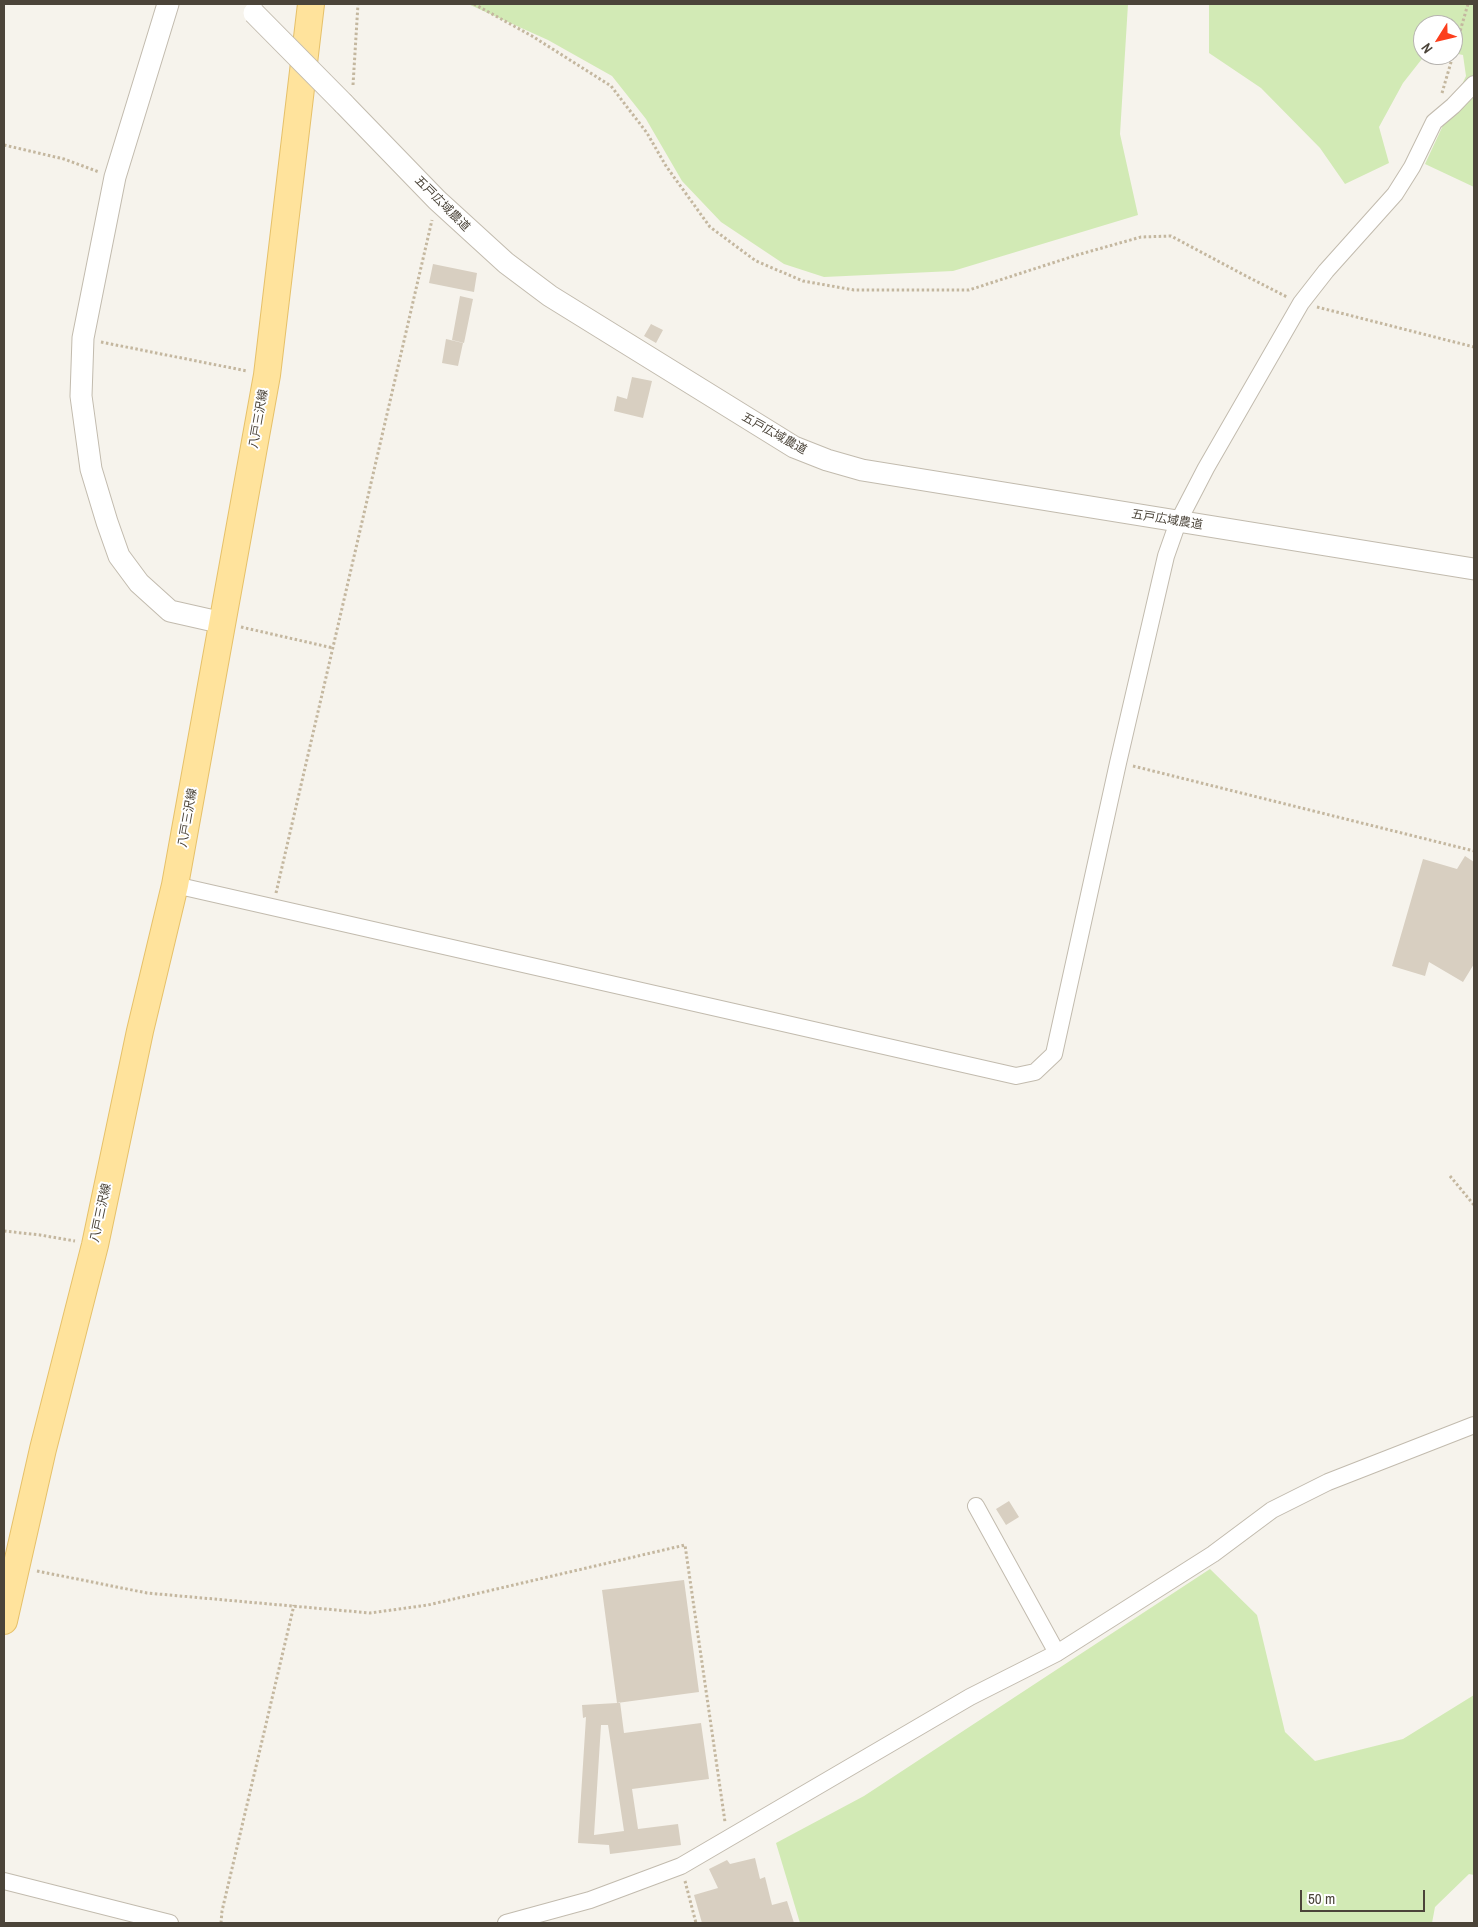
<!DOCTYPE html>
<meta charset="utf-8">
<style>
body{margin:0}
#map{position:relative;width:1478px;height:1927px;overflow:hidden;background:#f6f3ec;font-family:"Archivo Narrow",sans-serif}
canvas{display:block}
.frame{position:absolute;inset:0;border:5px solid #4b4439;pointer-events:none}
.north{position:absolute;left:1413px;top:15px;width:50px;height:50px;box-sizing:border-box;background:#fff;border:1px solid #b7b4b0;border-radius:50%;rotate:234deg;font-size:14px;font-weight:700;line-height:20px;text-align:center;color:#4b4439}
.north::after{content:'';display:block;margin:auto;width:18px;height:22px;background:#fc3f1d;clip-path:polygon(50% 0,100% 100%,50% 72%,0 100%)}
.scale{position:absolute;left:1300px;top:1890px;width:125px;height:22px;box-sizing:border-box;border:2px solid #4b4439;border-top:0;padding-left:6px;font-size:15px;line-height:18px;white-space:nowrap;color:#4b4439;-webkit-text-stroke:4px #fff;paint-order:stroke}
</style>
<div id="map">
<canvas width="1478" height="1927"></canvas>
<div class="frame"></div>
<div class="north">N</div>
<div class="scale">50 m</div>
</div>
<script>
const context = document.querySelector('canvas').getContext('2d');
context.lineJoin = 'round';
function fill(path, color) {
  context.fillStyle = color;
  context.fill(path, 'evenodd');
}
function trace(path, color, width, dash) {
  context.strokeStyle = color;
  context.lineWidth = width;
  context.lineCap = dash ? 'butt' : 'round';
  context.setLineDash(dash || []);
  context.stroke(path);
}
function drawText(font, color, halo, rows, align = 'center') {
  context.font = font + ' "Archivo Narrow","Noto Sans JP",sans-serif';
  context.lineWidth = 4;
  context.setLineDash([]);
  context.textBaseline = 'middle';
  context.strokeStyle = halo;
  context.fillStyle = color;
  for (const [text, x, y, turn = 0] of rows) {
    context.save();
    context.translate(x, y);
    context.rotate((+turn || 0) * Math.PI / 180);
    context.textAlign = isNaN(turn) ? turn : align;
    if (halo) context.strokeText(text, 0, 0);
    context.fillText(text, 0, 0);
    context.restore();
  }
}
fill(new Path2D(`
 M468,4H1128L1120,134L1138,215L953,271L824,277L784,264L721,222L682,181L646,119L612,76L548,40Z
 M1209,4H1474V187L1425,164L1466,76L1463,55L1453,53V25H1423V55H1425L1403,83L1379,127L1389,163L1345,184L1320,148L1261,88L1209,53Z
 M1210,1569L1257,1615L1285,1732L1315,1761L1403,1739L1474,1695V1875L1469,1874L1435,1907L1432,1923H800L776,1843L864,1796Z`), '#d2eab5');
fill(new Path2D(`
 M433,264L477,273L474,292L429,283Z
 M460,296L473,299L464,343L452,340Z
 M651,324L663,330L656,343L644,336Z
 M446,339L463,343L458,366L442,363Z
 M632,377L652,381L643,418L614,411L617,396L627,399Z
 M1465,856L1474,862V964L1463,982L1429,962L1425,976L1392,966L1423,859L1457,869Z
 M1009,1501L1019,1517L1006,1525L996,1509Z
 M684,1580L699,1692L617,1703L620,1702L624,1733L701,1723L709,1779L632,1789L638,1829L678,1824L681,1845L610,1854L609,1845L578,1843L586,1717L583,1718L582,1705L617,1703L602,1590ZM601,1725H608L624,1831L594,1835Z
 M755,1858L760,1879L765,1877L772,1905L787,1901L794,1923H702L694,1895L718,1888L709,1869L727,1860L730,1864Z`), '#d8cfc1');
const minor = new Path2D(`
 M175,885L1016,1076L1035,1072L1054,1054L1118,763L1166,556L1178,522L1206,468L1301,303L1326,271L1395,194L1412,167L1434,122L1453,106L1474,84
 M976,1506L1057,1653
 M4,1881L170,1923
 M506,1923L590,1900L681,1866L970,1697L1057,1653L1213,1554L1272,1510L1328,1482L1474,1425`);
const tertiary = new Path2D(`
 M168,4L115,177L83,338L81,396L91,469L107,522L119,556L139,583L170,611L223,623
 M344,104L437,200L506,263L550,296L794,447L827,460L862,470L1474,569`);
const primary = new Path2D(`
 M4,1621L43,1449L95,1245L140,1031L175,885L267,375L311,4`);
trace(minor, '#c2bbae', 18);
trace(tertiary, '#c2bbae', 23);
trace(primary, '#e6c16a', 28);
trace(new Path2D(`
 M474,4L532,36L611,86L647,133L666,166L710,227L756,261L803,281L854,290H969L1077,255L1141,237L1171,236L1246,276L1287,297
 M353,85L358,4
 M1442,93L1468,4
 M4,145L64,159L99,172
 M1317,307L1474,347
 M101,342L247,371
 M241,627L333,648
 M1133,766L1474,851
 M276,893L432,220
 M1450,1176L1474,1205
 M4,1231L40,1235L75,1241
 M37,1571L147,1593L370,1613L428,1605L685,1545L725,1822
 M685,1881L696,1923
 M221,1923L222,1911L294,1605`), '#c4b79f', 3, [2.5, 2.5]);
trace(minor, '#fff', 16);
trace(tertiary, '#fff', 21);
trace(primary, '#ffe39c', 26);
const tertiaryBridge = new Path2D(`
 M254,13L344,104`);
trace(tertiaryBridge, '#c2bbae', 23, []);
trace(tertiaryBridge, '#fff', 21);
drawText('12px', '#4b4439', '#fff', [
 ["五戸広域農道",442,204,45],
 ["八戸三沢線",259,419,-80],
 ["五戸広域農道",774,434,29],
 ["五戸広域農道",1167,520,9],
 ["八戸三沢線",188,818,-80],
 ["八戸三沢線",101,1213,-78]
]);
</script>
